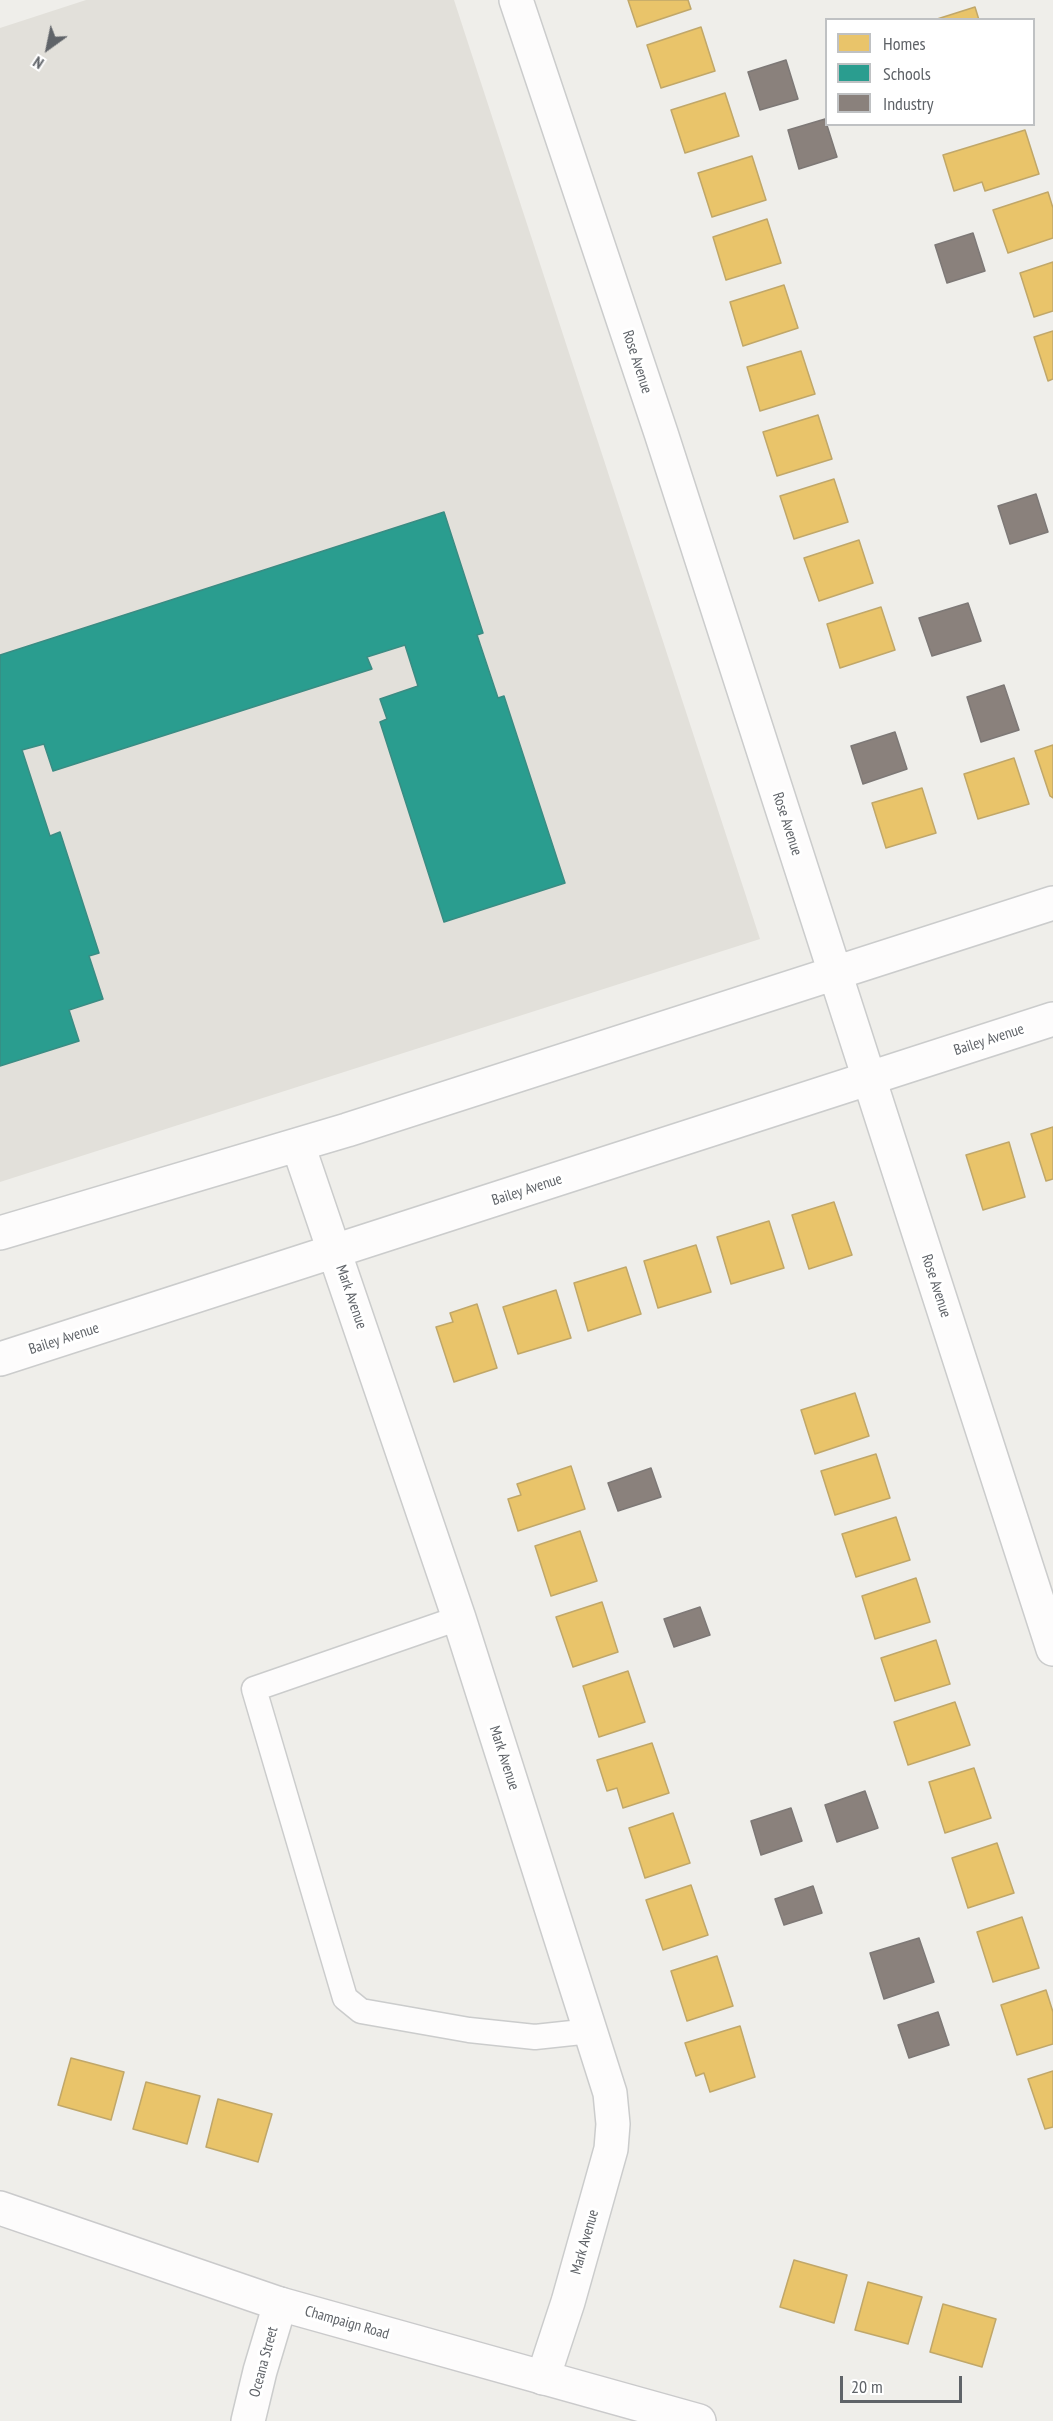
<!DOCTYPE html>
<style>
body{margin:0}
#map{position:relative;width:1053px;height:2421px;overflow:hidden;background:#efeeea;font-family:"PT Sans Narrow",sans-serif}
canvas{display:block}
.legend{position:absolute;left:825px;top:18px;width:210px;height:108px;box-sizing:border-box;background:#fff;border:2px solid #bfc1c3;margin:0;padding:8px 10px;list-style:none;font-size:18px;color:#5f6368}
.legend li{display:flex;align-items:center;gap:12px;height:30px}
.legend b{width:30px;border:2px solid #bfc1c3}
.north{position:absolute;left:18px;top:18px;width:60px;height:60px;-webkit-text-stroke:4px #fff;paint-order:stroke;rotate:213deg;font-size:16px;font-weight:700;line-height:24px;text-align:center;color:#5f6368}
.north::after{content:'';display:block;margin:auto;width:21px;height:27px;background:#5f6368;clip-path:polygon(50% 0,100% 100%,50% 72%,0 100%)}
.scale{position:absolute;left:840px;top:2376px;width:122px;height:27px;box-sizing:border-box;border:3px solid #5f6368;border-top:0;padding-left:8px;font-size:18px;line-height:21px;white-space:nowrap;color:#5f6368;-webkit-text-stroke:4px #fff;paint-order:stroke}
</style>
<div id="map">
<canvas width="1053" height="2421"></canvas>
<ul class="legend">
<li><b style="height:16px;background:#e9c46a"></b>Homes</li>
<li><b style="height:16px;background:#2a9d8f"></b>Schools</li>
<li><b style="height:16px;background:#8a817c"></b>Industry</li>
</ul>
<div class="north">N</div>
<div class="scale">20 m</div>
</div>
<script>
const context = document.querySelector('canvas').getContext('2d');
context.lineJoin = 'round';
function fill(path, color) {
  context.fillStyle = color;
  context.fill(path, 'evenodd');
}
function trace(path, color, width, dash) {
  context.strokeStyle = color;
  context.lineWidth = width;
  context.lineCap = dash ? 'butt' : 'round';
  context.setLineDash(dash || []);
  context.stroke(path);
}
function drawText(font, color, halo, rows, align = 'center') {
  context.font = font + ' "PT Sans Narrow",sans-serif';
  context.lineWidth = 6;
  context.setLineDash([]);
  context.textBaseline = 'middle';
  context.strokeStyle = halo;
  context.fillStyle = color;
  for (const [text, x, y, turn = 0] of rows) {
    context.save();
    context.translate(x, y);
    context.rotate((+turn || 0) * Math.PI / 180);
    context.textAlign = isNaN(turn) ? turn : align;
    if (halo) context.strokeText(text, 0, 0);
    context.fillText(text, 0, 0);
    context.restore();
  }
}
fill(new Path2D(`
 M86,0H454L760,939L0,1182V28Z`), '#e2e0da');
const homes = new Path2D(`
 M628,0H688L691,9L637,27Z
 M975,7L979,20H934Z
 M701,27L715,71L661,88L647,45Z
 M725,93L739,136L685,153L671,110Z
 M1025,130L1039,174L985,191L982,182L954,191L943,155Z
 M752,156L766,200L712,217L698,173Z
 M1048,192L1053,208V238L1008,253L993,210Z
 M767,219L781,263L726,280L713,237Z
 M1053,262V311L1034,317L1020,273Z
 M784,285L798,328L743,346L730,302Z
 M1053,331V379L1048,381L1034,337Z
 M801,351L815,394L760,411L747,367Z
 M818,415L832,459L777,476L763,432Z
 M834,479L848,522L794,539L780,496Z
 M859,540L873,583L819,601L804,558Z
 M881,607L895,650L840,668L827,624Z
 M1053,745V798L1050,796L1035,751Z
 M1014,758L1029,804L978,819L964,774Z
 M922,788L936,833L886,848L872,803Z
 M1053,1127V1179L1046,1181L1031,1134Z
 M1009,1142L1025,1197L983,1210L966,1155Z
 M834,1202L852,1255L809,1269L792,1215Z
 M769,1221L784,1268L731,1284L717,1237Z
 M696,1245L711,1292L658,1308L644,1261Z
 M626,1267L641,1314L588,1331L574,1283Z
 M556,1290L571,1338L518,1354L503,1307Z
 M477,1304L497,1368L454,1382L436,1327L453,1322L450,1313Z
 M855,1393L869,1436L815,1454L801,1410Z
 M876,1454L890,1498L835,1515L821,1471Z
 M571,1466L585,1509L518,1531L508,1499L521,1495L517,1484Z
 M896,1517L910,1560L856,1577L842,1534Z
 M580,1531L597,1581L551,1596L535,1546Z
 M916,1578L930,1622L875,1639L862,1596Z
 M602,1602L618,1652L573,1667L556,1617Z
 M936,1640L950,1684L895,1701L881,1658Z
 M628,1671L645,1722L599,1737L583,1686Z
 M955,1702L970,1745L908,1765L894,1722Z
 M652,1743L669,1793L623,1808L617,1788L607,1791L597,1760Z
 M974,1768L991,1818L945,1833L929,1782Z
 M673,1813L690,1863L645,1878L629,1828Z
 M997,1843L1014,1893L968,1908L952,1858Z
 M691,1885L708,1935L663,1950L646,1900Z
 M1022,1917L1039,1968L993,1982L977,1932Z
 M717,1956L733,2006L687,2021L671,1971Z
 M1046,1990L1053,2012V2044L1017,2055L1001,2005Z
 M740,2026L755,2077L710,2092L704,2073L696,2076L685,2043Z
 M71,2058L124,2072L111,2120L58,2105Z
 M1053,2071V2127L1045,2129L1028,2079Z
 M146,2082L200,2096L187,2144L133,2129Z
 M218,2099L272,2114L258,2162L206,2147Z
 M794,2260L847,2275L834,2323L780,2307Z
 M868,2282L922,2297L908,2344L855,2330Z
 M943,2304L996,2319L982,2367L930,2352Z`);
fill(homes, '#e9c46a');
trace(homes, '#c0a769', 1.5);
const schools = new Path2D(`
 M444,512L483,633L477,635L498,698L504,696L565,883L444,922L380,722L387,719L380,699L418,686L405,645L367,657L372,669L53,771L44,744L22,750L50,836L60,832L99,953L89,956L103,999L69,1010L79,1041L0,1066V655Z`);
fill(schools, '#2a9d8f');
trace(schools, '#3a8c83', 1.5);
const industry = new Path2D(`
 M786,60L798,99L760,110L748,72Z
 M825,119L837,157L799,169L788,130Z
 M973,233L985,271L947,283L935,245Z
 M1036,494L1048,532L1010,544L998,506Z
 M968,603L981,641L932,656L919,618Z
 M1004,685L1019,730L981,742L967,697Z
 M895,732L907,769L863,784L851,746Z
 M651,1468L661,1497L618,1511L608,1483Z
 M700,1607L710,1635L674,1647L664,1619Z
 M865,1791L878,1828L837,1842L825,1805Z
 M791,1808L802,1841L761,1855L751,1821Z
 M813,1886L822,1913L784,1925L775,1899Z
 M919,1938L934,1982L884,1999L870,1953Z
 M938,2012L949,2045L909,2058L898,2025Z`);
fill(industry, '#8a817c');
trace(industry, '#7d7876', 1.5);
const lane = new Path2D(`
 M459,1618L254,1689L345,1998L361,2011L469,2030L535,2037L591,2031`);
const street = new Path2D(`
 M516,0L661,433L1053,1649
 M298,1145L459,1618L610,2093L613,2124L611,2149L568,2302L543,2378
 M0,1233L347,1130L1053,903
 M0,1359L1053,1019
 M248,2421L260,2371L280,2304`);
const secondary = new Path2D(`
 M0,2208L280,2304L699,2421`);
trace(lane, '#cbcccc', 27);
trace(street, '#cbcccc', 36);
trace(secondary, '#cacacb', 36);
trace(lane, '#fdfcfc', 24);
trace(street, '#fdfcfc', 33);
trace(secondary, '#fdfcfc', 33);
drawText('15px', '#5f6368', '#fff', [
 ["Rose Avenue",637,362,72],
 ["Rose Avenue",787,824,72],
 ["Bailey Avenue",989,1040,-18],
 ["Bailey Avenue",527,1190,-18],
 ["Rose Avenue",936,1286,72],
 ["Mark Avenue",351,1297,71],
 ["Bailey Avenue",64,1339,-18],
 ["Mark Avenue",504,1758,72],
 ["Mark Avenue",585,2242,-74],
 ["Champaign Road",347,2323,16],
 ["Oceana Street",264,2362,-75]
]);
</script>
